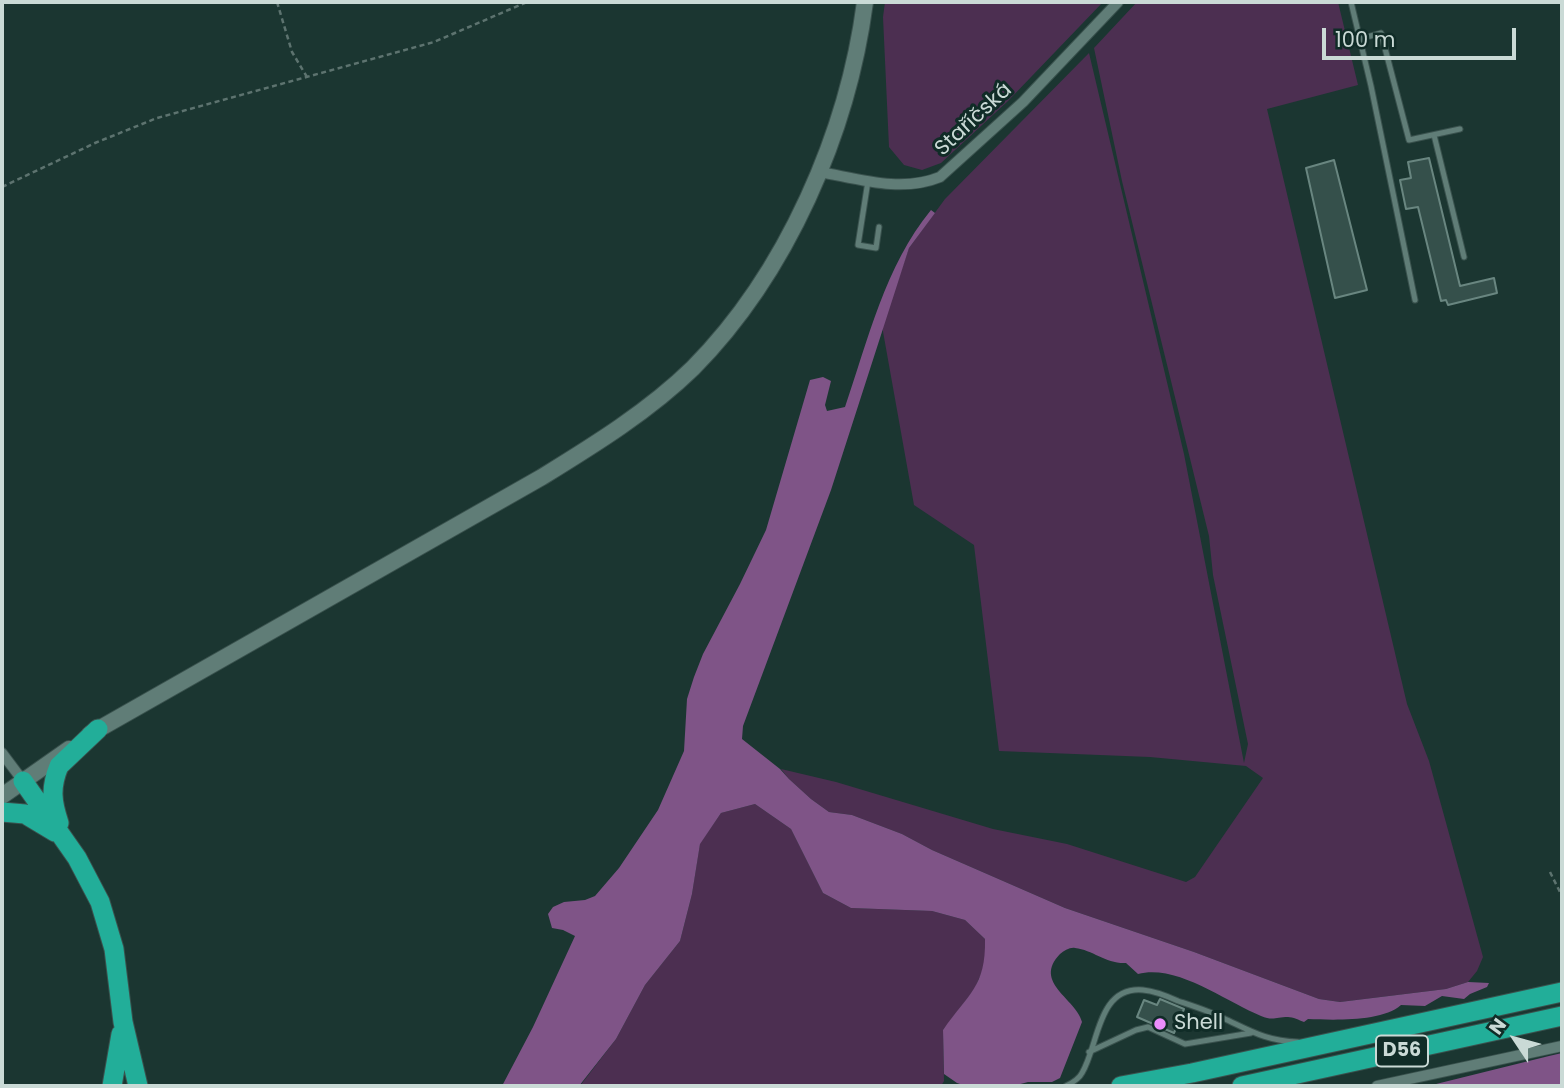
<!DOCTYPE html>
<meta charset="utf-8">
<style>
body{margin:0}
#map{position:relative;width:1564px;height:1088px;overflow:hidden;background:#1b3631;font-family:Poppins,sans-serif}
canvas{display:block}
.frame{position:absolute;inset:0;border:4px solid #cadad6;pointer-events:none}
.north{position:absolute;left:1480px;top:1004px;width:70px;height:70px;-webkit-text-stroke:5px #102c27;paint-order:stroke;rotate:306deg;font-size:19px;font-weight:700;line-height:28px;text-align:center;color:#cadad6}
.north::after{content:'';display:block;margin:auto;width:24px;height:32px;background:#cadad6;clip-path:polygon(50% 0,100% 100%,50% 72%,0 100%)}
.scale{position:absolute;left:1322px;top:28px;width:194px;height:32px;box-sizing:border-box;border:4px solid #cadad6;border-top:0;padding-left:9px;font-size:21px;line-height:24px;white-space:nowrap;color:#cadad6;-webkit-text-stroke:5px #102c27;paint-order:stroke}
</style>
<div id="map">
<canvas width="1564" height="1088"></canvas>
<div class="frame"></div>
<div class="north">N</div>
<div class="scale">100 m</div>
</div>
<script>
const context = document.querySelector('canvas').getContext('2d');
context.lineJoin = 'round';
function fill(path, color) {
  context.fillStyle = color;
  context.fill(path, 'evenodd');
}
function trace(path, color, width, dash) {
  context.strokeStyle = color;
  context.lineWidth = width;
  context.lineCap = dash ? 'butt' : 'round';
  context.setLineDash(dash || []);
  context.stroke(path);
}
function drawText(font, color, halo, rows, align = 'center') {
  context.font = font + ' Poppins,sans-serif';
  context.lineWidth = 6;
  context.setLineDash([]);
  context.textBaseline = 'middle';
  context.strokeStyle = halo;
  context.fillStyle = color;
  for (const [text, x, y, turn = 0] of rows) {
    context.save();
    context.translate(x, y);
    context.rotate((+turn || 0) * Math.PI / 180);
    context.textAlign = isNaN(turn) ? turn : align;
    if (halo) context.strokeText(text, 0, 0);
    context.fillText(text, 0, 0);
    context.restore();
  }
}
fill(new Path2D(`
 M885,2H1103L1008,101L941,163L922,170L904,165L889,147L883,17Z
 M1137,2H1338L1358,85L1267,109L1407,704L1429,761L1483,957L1477,971L1468,982L1446,989L1340,1002L1319,999L1194,952L1065,908L932,850L902,834L852,815L829,812L811,799L789,779L781,769L836,782L993,829L1067,844L1186,882L1195,877L1263,778L1246,766L1150,757L999,751L974,545L914,505L882,326L909,248L945,199L1089,53L1184,454L1244,763L1248,744L1213,575L1209,536L1122,181L1094,48Z
 M755,804L791,829L823,893L851,908L932,911L965,920L985,939V965L974,990L943,1030L944,1081L941,1086H580L616,1039L645,985L680,941L692,894L700,843L721,813Z`), '#4c2f51');
fill(new Path2D(`
 M931,210L935,213L909,248L831,490L743,726L742,739L780,769L789,779L811,799L829,812L852,815L902,834L932,850L1065,908L1194,952L1319,999L1340,1002L1446,989L1468,982L1489,983L1487,987L1470,994L1464,999L1442,996L1425,1006L1401,1005C1382,1022 1333,1020 1308,1019L1304,1022C1299,1020 1293,1017 1288,1017C1276,1017 1273,1021 1261,1016C1226,1002 1178,964 1138,974L1126,963C1106,964 1093,950 1075,948C1070,947 1064,951 1060,954C1032,983 1077,999 1082,1022L1060,1078L1052,1082H1028L1013,1086H966L957,1083L944,1074L943,1030C968,994 986,987 985,939L965,920L932,911L851,908L823,893L791,829L755,804L721,813L700,844L692,894L680,941L645,985L616,1039L579,1086H502L533,1027L575,936L563,930L552,928L548,914L553,907L564,902L585,900L595,896L619,868L658,810L684,751L687,699L694,677L703,654L740,584L766,530L810,380L823,377L831,381L825,405L827,411L845,407C868,340 885,266 931,210Z
 M1562,1053V1086H1428L1549,1056Z`), '#7f5487');
const building = new Path2D(`
 M1429,158L1460,286L1494,278L1497,293L1448,305L1446,300L1441,301L1418,207L1406,209L1400,180L1411,178L1408,162Z
 M1334,160L1367,290L1335,298L1306,168Z
 M1160,999L1184,1009L1174,1033L1137,1017L1144,1000L1157,1005Z`);
fill(building, '#35504b');
trace(building, '#698680', 2);
const lane = new Path2D(`
 M1351,2L1371,86L1415,300
 M1360,39L1381,33L1409,140L1460,129
 M1434,135L1464,257
 M868,181L858,245L876,248L879,227
 M1089,1052L1136,1030L1148,1027L1185,1044L1251,1033
 M1066,1086C1072,1083 1079,1079 1082,1073C1099,1045 1097,986 1143,990C1155,991 1167,996 1178,1001C1193,1006 1209,1011 1223,1018C1251,1031 1266,1041 1298,1042`);
const street = new Path2D(`
 M820,172C859,179 901,193 940,177L1023,102L1118,2
 M2,753L23,781
 M1377,1086L1562,1046`);
const secondary = new Path2D(`
 M90,734L542,477C594,445 649,411 693,368C787,273 848,132 865,2
 M2,796L69,749`);
const highway = new Path2D(`
 M23,781L77,858L100,902L114,949L123,1022L138,1086
 M2,812L25,814L55,832
 M59,823C52,802 50,788 59,766L98,729
 M112,1086L121,1034
 M1121,1086L1192,1073L1562,992
 M1242,1086L1562,1016`);
trace(lane, '#3a524e', 7);
trace(street, '#3a524e', 12);
trace(secondary, '#3a524e', 18);
trace(highway, '#3a524e', 21);
trace(new Path2D(`
 M277,2L292,52L307,77
 M2,187L95,143L157,118L434,42L527,2
 M1550,872L1562,896`), '#5d736f', 2.5, [5, 3.5]);
trace(lane, '#607d77', 5);
trace(street, '#607d77', 10);
trace(secondary, '#607d77', 16);
trace(highway, '#22ae99', 19);
for (const [x, y, r, color] of [
 [1160,1024,7,"#eb8dfc"]
]) {
  const dot = new Path2D();
  dot.arc(x, y, r, 0, 2 * Math.PI);
  context.fillStyle = color;
  context.fill(dot);
  trace(dot, '#102c27', 2.5);
}
for (const [x, y, w] of [
 [1402,1051,52]
]) {
  const box = new Path2D();
  box.roundRect(x - w / 2, y - 15.5, w, 31, 5);
  context.fillStyle = '#102c27';
  context.fill(box);
  trace(box, '#cadad6', 2);
}
drawText('bold 19px', '#cadad6', null, [
 ["D56",1402,1051]
]);
drawText('21px', '#cadad6', '#102c27', [
 ["Staříčská",974,120,-43]
]);
drawText('21px', '#cadad6', '#102c27', [
 ["Shell",1174,1024]
], 'left');
</script>
